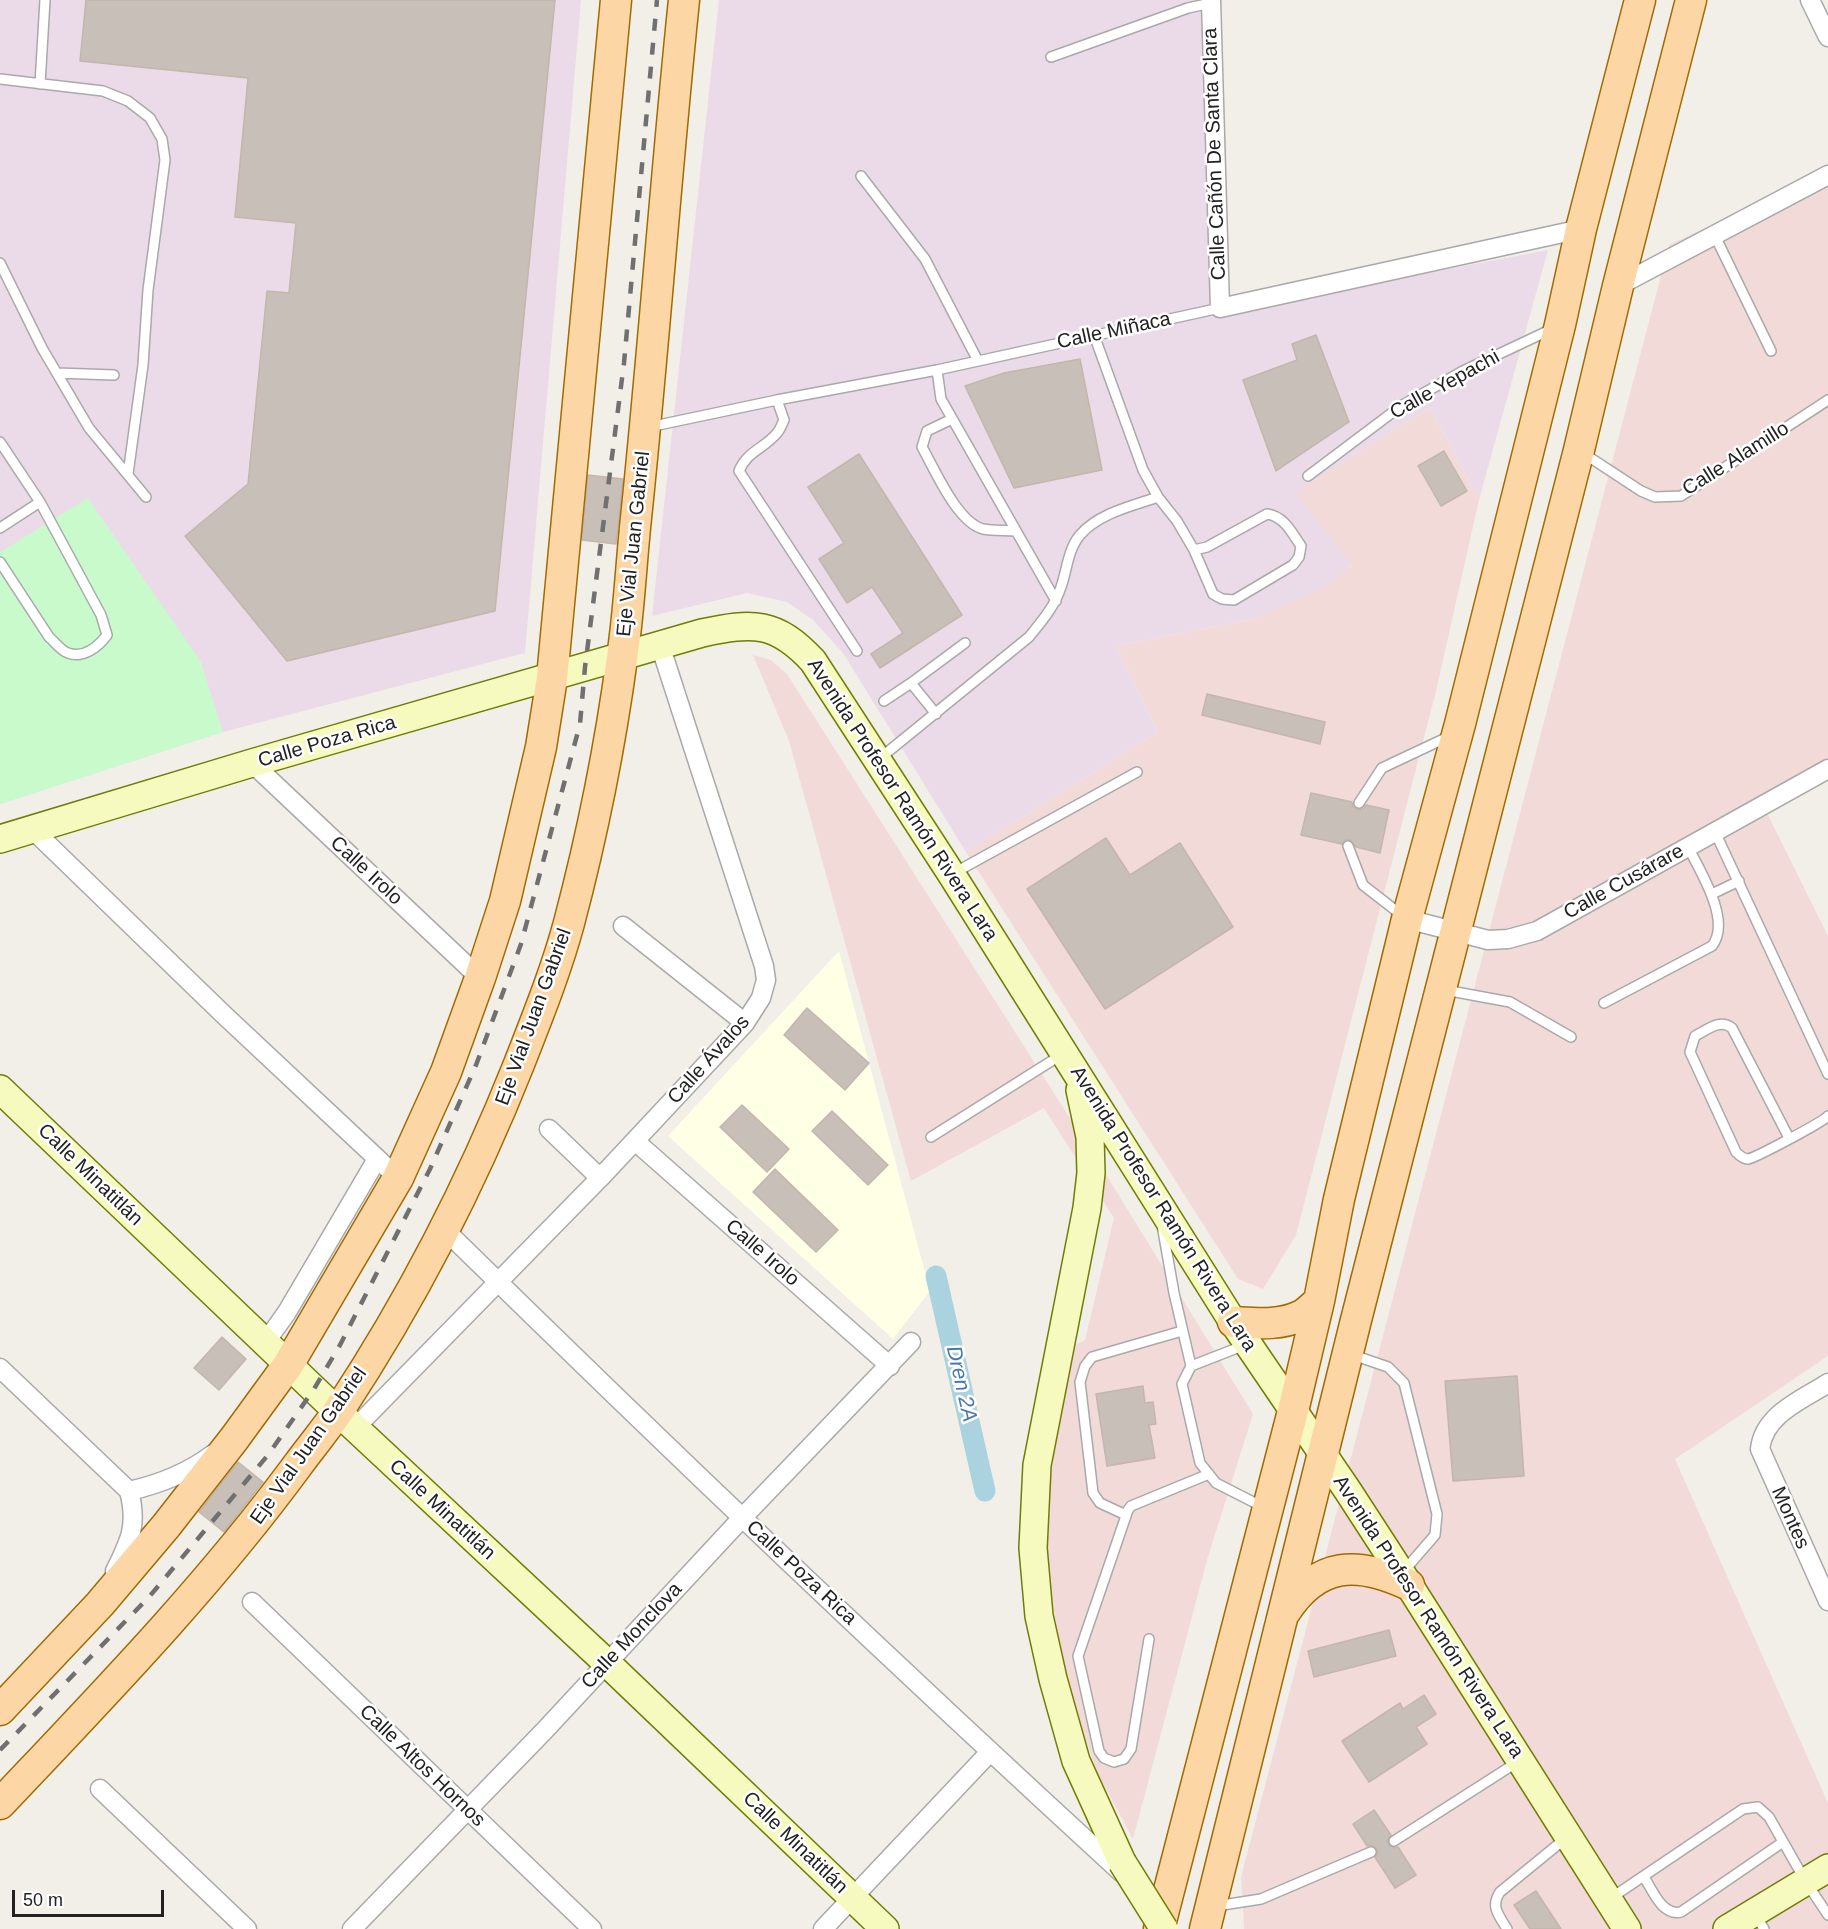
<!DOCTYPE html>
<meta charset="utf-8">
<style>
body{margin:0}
#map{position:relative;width:1828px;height:1929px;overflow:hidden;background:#f2efe9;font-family:Arial,sans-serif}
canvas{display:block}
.scale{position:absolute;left:12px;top:1890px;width:152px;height:27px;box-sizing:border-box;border:3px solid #222;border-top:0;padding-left:8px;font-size:18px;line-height:21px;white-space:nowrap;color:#222;-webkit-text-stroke:4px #fff;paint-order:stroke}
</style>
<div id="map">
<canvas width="1828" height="1929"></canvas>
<div class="scale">50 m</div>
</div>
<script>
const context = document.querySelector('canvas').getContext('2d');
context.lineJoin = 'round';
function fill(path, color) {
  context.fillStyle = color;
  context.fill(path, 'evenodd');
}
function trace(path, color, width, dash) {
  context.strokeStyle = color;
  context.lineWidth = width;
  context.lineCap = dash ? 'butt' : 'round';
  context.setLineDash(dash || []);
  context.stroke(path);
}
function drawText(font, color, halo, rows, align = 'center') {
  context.font = font + ' Arial,sans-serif';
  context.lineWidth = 5;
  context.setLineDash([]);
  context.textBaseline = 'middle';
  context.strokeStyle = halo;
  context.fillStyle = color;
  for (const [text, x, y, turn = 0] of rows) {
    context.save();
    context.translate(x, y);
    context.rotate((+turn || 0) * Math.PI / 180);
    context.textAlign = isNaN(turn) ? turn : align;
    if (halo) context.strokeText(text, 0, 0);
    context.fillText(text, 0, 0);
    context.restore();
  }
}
fill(new Path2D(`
 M1828,171V771L1766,811L1828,936V1356L1675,1459L1828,1803V1929H1244L1241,1877L1669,245Z
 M1430,407L1479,500L1436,691L1296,1235L1263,1289L1238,1279L966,852L1158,732L1116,646L1254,619L1352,566L1294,493Z
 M753,655L771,660L787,674L1115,1189L1253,1414L1207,1560L1133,1839L1099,1776L1077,1718L1060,1648L1047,1570V1503L1057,1431L1075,1345L1085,1340L1114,1218L1044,1108L911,1181L789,741Z`), '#f2dad9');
fill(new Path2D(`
 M0,0H581L525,653L223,732L0,804Z
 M719,0H1206L1223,312L1548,250L1479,500L1430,407L1295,493L1352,565L1325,587L1254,619L1116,646L1158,732L966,852L843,653L813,620L787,602L747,593L652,616Z`), '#ebdbe8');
fill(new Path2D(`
 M839,951L930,1291L893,1339L668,1136Z`), '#ffffe5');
fill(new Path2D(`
 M88,498L201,662L223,732L0,804V552Z`), '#c8facc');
trace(new Path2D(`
 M936,1276L985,1491`), '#aad3df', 21);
const building = new Path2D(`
 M86,0H555L495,611L287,661L185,536L248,484L267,291L289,293L296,223L235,217L248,78L80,61Z
 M1316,335L1349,422L1276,471L1243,380L1297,360L1292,344Z
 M1080,359L1102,470L1014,488L965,386L1004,373Z
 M1444,451L1467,491L1441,506L1418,466Z
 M859,454L962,615L880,668L871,654L903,633L872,587L847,603L819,559L844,543L808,487Z
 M588,475L623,479L616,544L582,540Z
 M1207,694L1325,722L1320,744L1202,715Z
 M1311,793L1352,802L1353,807L1358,810L1363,809L1366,805L1389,810L1380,853L1356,847L1350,840H1345L1342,844L1301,835Z
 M1106,838L1130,875L1180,843L1233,927L1105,1009L1027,889Z
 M807,1008L869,1063L845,1090L784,1035Z
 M742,1105L789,1149L767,1172L720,1127Z
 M832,1111L888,1165L868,1185L812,1131Z
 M775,1169L838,1230L816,1252L753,1192Z
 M222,1337L246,1359L219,1390L194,1368Z
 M1517,1376L1524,1476L1453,1481L1445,1381Z
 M1143,1386L1145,1403L1153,1402L1156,1424L1149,1425L1155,1458L1107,1466L1096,1394Z
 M238,1462L263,1482L224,1532L199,1512Z
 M1389,1630L1396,1656L1314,1677L1308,1651Z
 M1424,1695L1436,1714L1416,1727L1427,1744L1369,1782L1342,1741L1400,1703L1403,1709Z
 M1374,1810L1391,1835L1387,1841L1389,1845L1394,1848L1398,1847L1416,1875L1395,1888L1375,1857L1378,1853L1377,1849L1372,1845L1367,1846L1353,1824Z
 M1536,1891L1561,1929H1530L1514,1905Z`);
fill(building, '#c7bfb8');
trace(building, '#c4b6ab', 1.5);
const lane = new Path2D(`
 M1051,57L1188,8L1211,3
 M0,79L103,91L128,101L150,118L162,139L165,160L148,290L143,365L128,474
 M40,84L45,0
 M861,176L925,259L978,361
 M1715,236L1771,351
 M0,263L42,348L89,428L146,497
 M937,370L941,399L1056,601
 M57,373L114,375
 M777,400L784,420C782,424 780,430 777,433C764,449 747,451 739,471L857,651
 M952,419L927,431L922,447C935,470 957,522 983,529C993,531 1005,530 1016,531
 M649,427L777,400L937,370L1220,308
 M0,442L40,502L101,615L107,635C99,646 84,659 68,653C61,651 55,642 49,637L0,562
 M1583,453L1641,491L1655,497L1681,496L1828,400
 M1308,476L1401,406L1463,371L1552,329
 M1158,497L1177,521L1194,550L1207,547L1267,514C1284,516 1292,533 1301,546L1299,557L1293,565L1234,600L1222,599L1213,594L1194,550
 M0,528L40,502
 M911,683L965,643
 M884,701L911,683L936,714
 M879,759L1029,637C1042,621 1055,606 1061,587C1067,570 1068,549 1080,535C1099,513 1132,506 1158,497L1143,470L1094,335
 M1359,803L1382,768L1450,736
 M1715,832L1828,1074
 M1348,846L1363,885L1404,917
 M954,873L1137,772
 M1712,894L1739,881
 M1445,990L1510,1002L1571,1037
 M1604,1003L1712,946C1732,921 1700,871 1688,847
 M931,1137L1061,1055
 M1789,1138L1732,1028C1720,1018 1707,1030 1695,1036L1690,1052L1736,1152C1739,1155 1743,1159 1748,1159C1755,1158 1823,1122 1828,1116
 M1162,1225L1174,1293L1191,1366
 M1245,1345L1191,1366L1182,1384L1200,1463L1216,1483L1263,1507
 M1353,1355L1388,1367L1404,1383L1437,1514L1435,1535L1403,1572
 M1126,1515L1100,1503L1093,1493L1080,1382L1085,1366L1092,1357L1182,1331
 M1149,1639L1131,1749L1124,1759L1114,1762L1104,1758L1099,1751L1078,1656L1128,1510L1131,1506L1209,1474
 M1394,1841L1519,1761
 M1644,1877C1653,1891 1662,1916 1681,1912L1783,1842
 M1611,1898L1743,1809L1758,1807L1769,1817L1806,1882L1828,1915
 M1216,1906L1261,1899L1371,1852
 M1756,1915L1764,1929
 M1507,1929C1499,1915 1490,1907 1500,1892L1566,1838`);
const street = new Path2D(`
 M1211,0L1220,308L1581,229
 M1810,0L1828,37
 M1618,286L1828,175
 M252,763L480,978
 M32,829L223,1014L398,1178
 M1407,919L1488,940L1508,939L1537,931L1828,769
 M623,926L745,1023
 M549,1129L600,1178
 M635,1141L890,1366
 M445,1230C667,1448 893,1663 1122,1873
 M265,1343L287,1312L377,1159
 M0,1368L129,1491
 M1828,1383C1802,1400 1764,1414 1760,1449L1828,1601
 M355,1428L600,1178L745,1023L761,998L766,980L764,966L660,645
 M129,1491C160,1484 188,1473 213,1454
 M115,1571C130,1541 138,1525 129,1491
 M252,1602L592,1929
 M100,1789L247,1929
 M352,1929L545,1730L742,1518L911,1342
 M823,1929L990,1752`);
const secondary = new Path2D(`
 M0,839L252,763L702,633C753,622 776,621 813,661L952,875L1233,1322L1348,1491L1409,1585L1627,1929
 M0,1089L338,1412L608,1664L885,1929
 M1080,1090L1090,1137L1091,1173L1087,1208L1037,1465L1033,1548L1039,1616L1053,1679L1076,1761L1122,1862
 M1727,1929L1828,1868`);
const primary = new Path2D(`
 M1233,1322C1255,1323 1279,1326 1300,1316C1307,1313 1313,1306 1319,1301
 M1285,1612C1318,1561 1358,1561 1409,1585
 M0,1710L100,1604L166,1526L234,1439L288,1365L398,1178L446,1072L480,978L505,901L541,747L552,678L616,0
 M0,1804C103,1695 208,1587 297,1466C311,1447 326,1429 339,1410C411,1301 471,1185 519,1064C537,1018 556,971 569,923C592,836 610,747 622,658C629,612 631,565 636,518C654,346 666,173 684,0
 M1159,1929L1293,1411L1319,1301L1339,1199L1407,919L1460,724L1560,325L1581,229L1640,0
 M1205,1929L1356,1320L1579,450L1618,286L1691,0`);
trace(lane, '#a9a9a9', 12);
trace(street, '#a9a9a9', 21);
trace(secondary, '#707d05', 30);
trace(primary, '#a06b00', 33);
trace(lane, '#fff', 9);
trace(street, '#fff', 18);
trace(secondary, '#f7fabf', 27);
trace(primary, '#fcd6a4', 30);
trace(new Path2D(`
 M0,1750L149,1597L268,1455L314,1389L340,1345L430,1169L476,1065L521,944L580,724L585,667L624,363L657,0`), '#707070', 4.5, [12, 12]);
const secondaryBridge = new Path2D(`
 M1122,1862L1164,1929`);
trace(secondaryBridge, '#707d05', 30, []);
trace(secondaryBridge, '#f7fabf', 27);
drawText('20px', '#222', '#fff', [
 ["Calle Cañón De Santa Clara",1215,154,-92],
 ["Calle Miñaca",1114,331,-12],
 ["Calle Yepachi",1445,385,-29],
 ["Calle Alamillo",1736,459,-32],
 ["Eje Vial Juan Gabriel",634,544,-84],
 ["Calle Poza Rica",327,742,-16],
 ["Avenida Profesor Ramón Rivera Lara",902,800,57],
 ["Calle Irolo",366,871,43],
 ["Calle Cusárare",1624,882,-29],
 ["Eje Vial Juan Gabriel",534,1017,-70],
 ["Calle Ávalos",709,1060,-48],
 ["Calle Minatitlán",90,1175,44],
 ["Avenida Profesor Ramón Rivera Lara",1163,1209,58],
 ["Calle Irolo",762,1253,41],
 ["Eje Vial Juan Gabriel",309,1446,-55],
 ["Calle Minatitlán",442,1510,43],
 ["Montes",1790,1518,66],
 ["Calle Poza Rica",801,1573,43],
 ["Avenida Profesor Ramón Rivera Lara",1428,1617,57],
 ["Calle Monclova",632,1636,-47],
 ["Calle Altos Hornos",422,1766,44],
 ["Calle Minatitlán",795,1843,44]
]);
drawText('italic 21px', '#4a7aab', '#fff', [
 ["Dren 2A",961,1384,77]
]);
</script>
